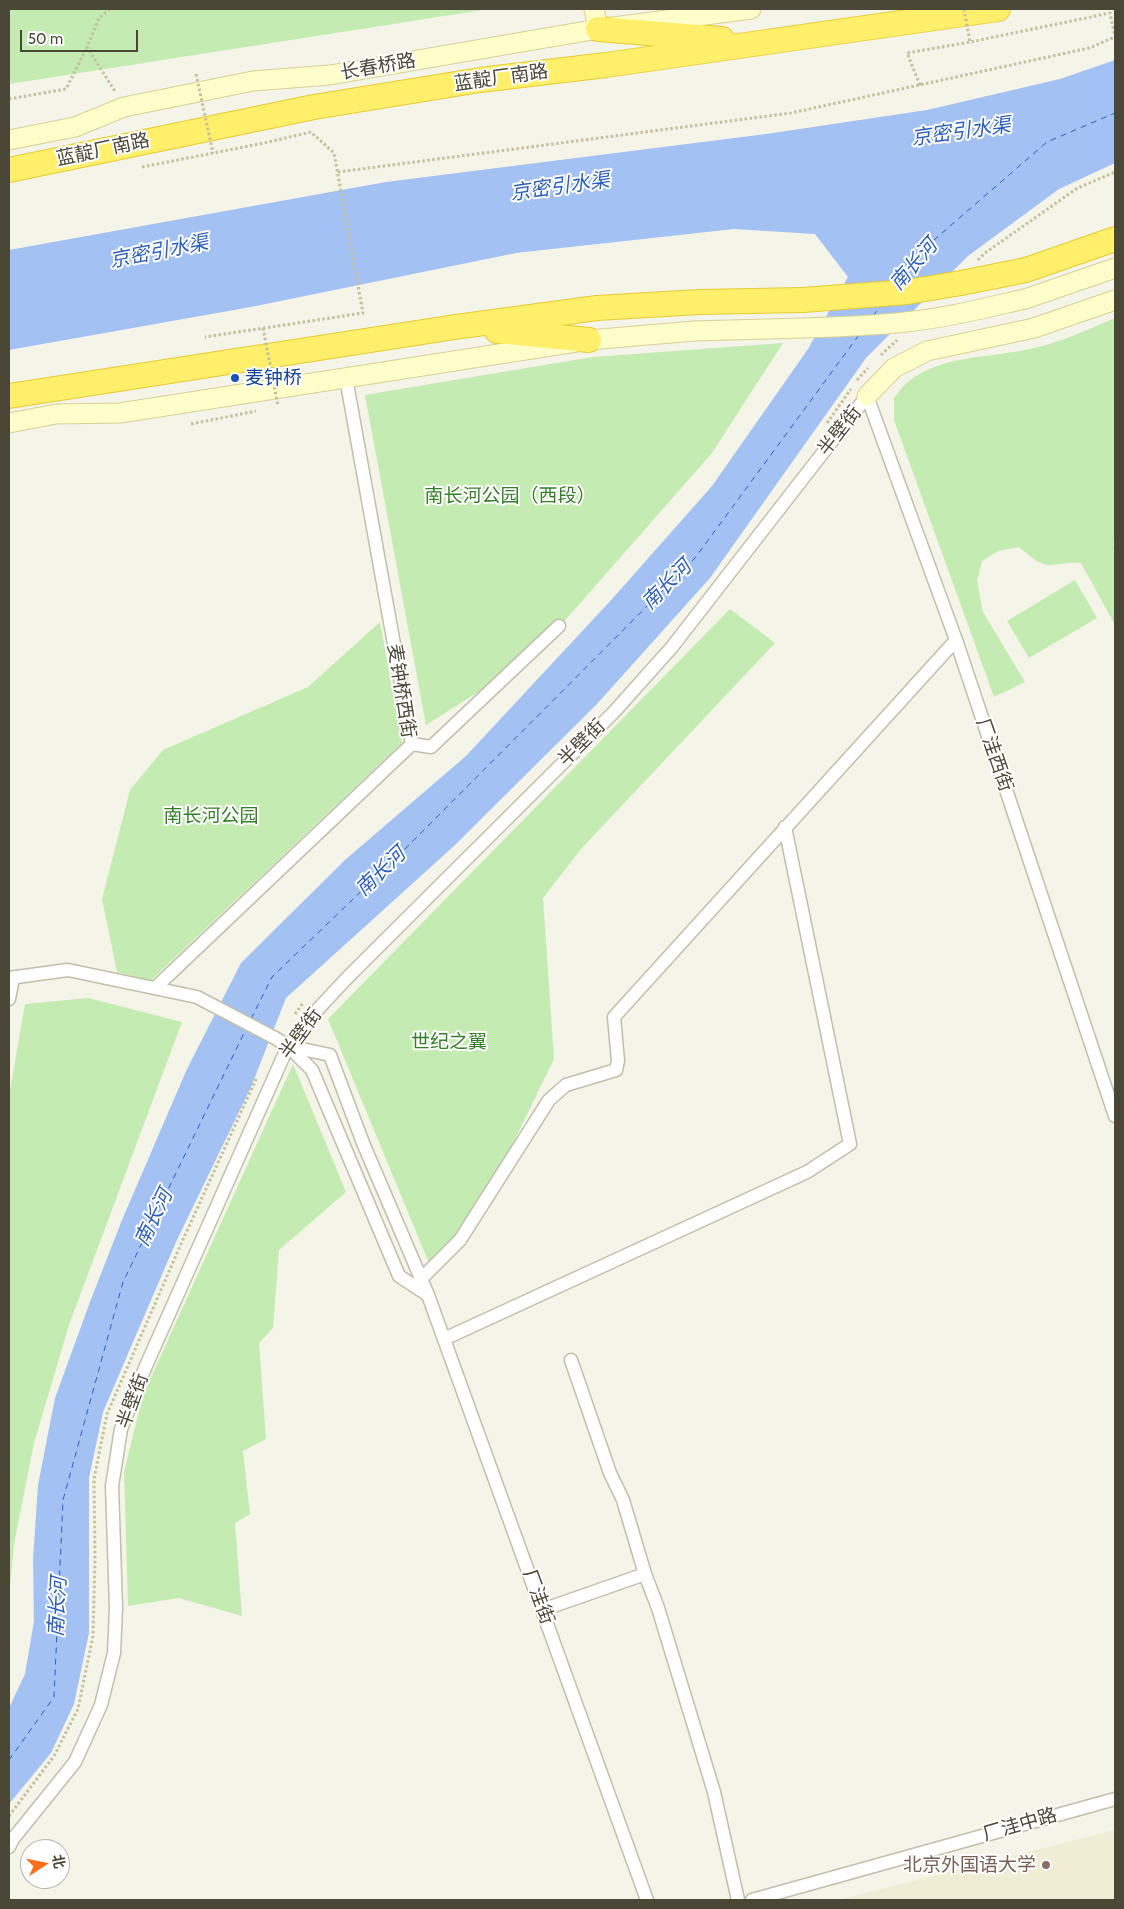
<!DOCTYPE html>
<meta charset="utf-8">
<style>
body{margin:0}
#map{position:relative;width:1124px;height:1909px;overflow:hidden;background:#f5f4e9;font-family:Cabin,"Noto Sans SC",sans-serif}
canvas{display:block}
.frame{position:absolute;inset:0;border:10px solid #4a4737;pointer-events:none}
.north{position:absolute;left:20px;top:1839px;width:50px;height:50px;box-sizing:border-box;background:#fff;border:1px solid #b7b5af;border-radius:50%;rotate:79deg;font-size:14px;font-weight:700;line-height:20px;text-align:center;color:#4a4737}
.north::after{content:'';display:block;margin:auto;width:18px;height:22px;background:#ff6d17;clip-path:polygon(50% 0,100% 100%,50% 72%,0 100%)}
.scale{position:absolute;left:20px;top:30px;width:118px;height:22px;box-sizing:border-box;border:2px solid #4a4737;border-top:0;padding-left:6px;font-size:15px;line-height:18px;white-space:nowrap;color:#4a4737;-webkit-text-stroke:4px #fff;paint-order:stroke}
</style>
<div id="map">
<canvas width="1124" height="1909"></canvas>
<div class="frame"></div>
<div class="north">北</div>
<div class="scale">50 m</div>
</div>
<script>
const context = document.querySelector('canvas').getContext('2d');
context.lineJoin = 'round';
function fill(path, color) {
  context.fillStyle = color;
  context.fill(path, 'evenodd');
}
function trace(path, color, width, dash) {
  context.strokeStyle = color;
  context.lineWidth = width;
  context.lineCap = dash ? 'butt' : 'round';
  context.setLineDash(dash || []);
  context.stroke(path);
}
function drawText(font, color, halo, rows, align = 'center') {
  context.font = font + ' Cabin,"Noto Sans SC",sans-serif';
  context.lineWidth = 4;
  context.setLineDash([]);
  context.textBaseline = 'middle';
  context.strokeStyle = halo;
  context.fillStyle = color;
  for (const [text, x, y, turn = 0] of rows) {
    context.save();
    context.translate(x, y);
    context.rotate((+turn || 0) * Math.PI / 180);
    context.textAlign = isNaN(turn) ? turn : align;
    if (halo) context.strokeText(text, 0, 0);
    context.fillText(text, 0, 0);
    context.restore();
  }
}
fill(new Path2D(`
 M1115,1830V1900H838Z`), '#efedd3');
fill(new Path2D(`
 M9,9H489L9,84Z
 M1115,318V541L1113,544L1115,549V625L1081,563C1070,562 1059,565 1049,565C1038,565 1027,553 1019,547L998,551L982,561L977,581L983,612L1025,682L994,697L894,420V398C899,392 903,385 909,381C942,355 990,358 1029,349C1060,343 1087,330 1115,318Z
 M783,343L712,453L532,658L426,725L365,395L593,357Z
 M1075,580L1097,618L1029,658L1007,621Z
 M730,609L775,643L581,849L543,898L554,1059L462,1248L429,1263L328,1019Z
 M380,622L402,743L150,981L117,972L102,899L130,790L163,750L308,687Z
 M88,998L182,1022L69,1325L34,1443L14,1544L9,1597V1096L25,1004Z
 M293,1064L346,1192L279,1250L273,1328L259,1343L266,1439L243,1451L250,1514L235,1523L242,1616L179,1598L128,1606L124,1472L143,1395Z`), '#c4ebb1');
fill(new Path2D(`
 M1115,60V163L1059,189L968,256L866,358L710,578L597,704L454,846L286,998L251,1087L176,1242L103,1412L89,1478V1633L74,1704L51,1753L9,1804V1708L25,1674L34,1621L33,1559L38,1485L55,1398L90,1302L122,1220L187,1069L241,963L345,860L466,756L613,598L712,486L808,349L848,277L815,234L734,229L516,253L251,307L9,350V250L386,182L766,134L927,110L1060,79Z`), '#a4c1f4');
trace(new Path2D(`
 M898,282L919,253L1047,142L1115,113
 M873,316L881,305
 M251,1019L272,977L400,854L695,558L859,335
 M9,1760L54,1697L63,1500L123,1282L246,1029`), '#2a5ebc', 1, [6, 5]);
const street = new Path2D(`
 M867,396L956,640L1115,1116
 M412,744L431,747L559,626
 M9,978L68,970L197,997L275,1038L288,1046L312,1070L399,1276L428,1295
 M155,988L412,744L346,378
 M9,999L13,978
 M288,1046L330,1055L363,1143L428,1295L647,1900
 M421,1279L460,1240L549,1100L566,1085L616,1070L618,1061L614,1017L956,640
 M444,1339L807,1172L850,1144L785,827
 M571,1360L610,1473L623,1500L645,1574L658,1608L714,1792L738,1900
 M542,1610L645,1574
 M9,1847L13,1839L75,1762L101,1705L114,1653L116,1608L112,1486L121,1429L145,1368L288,1046L319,1008L347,978L614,712L672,647L867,396
 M752,1900L1115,1799`);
const secondary = new Path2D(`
 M594,9L598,29
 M9,140L75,127L124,107L253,81L330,75L598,29L751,9
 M1025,299L1115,268
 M867,396L894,368L927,351L1034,328L1115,300
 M9,423L56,414L120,413L589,340L694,331L802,328`);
const highway = new Path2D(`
 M598,29L722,39
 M9,170L314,107L480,80L606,65L998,9
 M1026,270L1115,239
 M497,331L589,340
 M9,396L455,327L597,308L699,302L803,300`);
trace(street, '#c1bfab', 15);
trace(secondary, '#d4d296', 21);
trace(highway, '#e5cb34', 26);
trace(new Path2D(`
 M110,9L99,18L87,47L116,93
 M920,85L907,53L970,42L1110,13L1115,37
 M9,99L66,89L87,47
 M142,167L264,143L311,132L334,153L363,313L205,337
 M338,172L791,113L1089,48L1115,37
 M978,260L985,253L1076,189L1115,172
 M881,355L897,340
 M857,380L868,368
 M827,423L851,389
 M191,424L256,411
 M295,1014L303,1003
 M9,1816L54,1756L78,1709L93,1636L95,1558L94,1479L107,1414L181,1244L257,1077`), '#c4bf9c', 3, [2.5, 2.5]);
trace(street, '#fff', 12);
trace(secondary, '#fffeca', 19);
trace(highway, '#ffef6b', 24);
const secondaryBridge = new Path2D(`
 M802,328C836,327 871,326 905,322C946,318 985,308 1025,299`);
const highwayBridge = new Path2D(`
 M803,300L907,292L961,283L1026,270`);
trace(secondaryBridge, '#d4d296', 21, []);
trace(highwayBridge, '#e5cb34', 26, []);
trace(new Path2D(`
 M964,9L970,42
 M196,74L213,153
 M263,328L278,406`), '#c4bf9c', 3, [2.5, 2.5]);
trace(secondaryBridge, '#fffeca', 19);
trace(highwayBridge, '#ffef6b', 24);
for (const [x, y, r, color] of [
 [235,378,5,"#1a4fb4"],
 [1046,1865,5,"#8d6e63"]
]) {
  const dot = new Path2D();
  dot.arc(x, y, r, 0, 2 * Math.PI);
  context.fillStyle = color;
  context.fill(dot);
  trace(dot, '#fff', 2);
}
drawText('19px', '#4a4737', '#fff', [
 ["长春桥路",378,67,-10],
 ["蓝靛厂南路",501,78,-8],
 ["蓝靛厂南路",103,150,-12],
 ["半壁街",840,431,-52],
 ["麦钟桥西街",401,691,81],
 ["半壁街",582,743,-45],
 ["厂洼西街",994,755,71],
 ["半壁街",301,1034,-54],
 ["半壁街",133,1401,-70],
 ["厂洼街",538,1597,70],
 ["厂洼中路",1020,1825,-16]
]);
drawText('19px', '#164399', '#fff', [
 ["麦钟桥",245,378]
], 'left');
drawText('19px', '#347f27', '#fff', [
 ["南长河公园（西段）",510,496],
 ["南长河公园",211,816],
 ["世纪之翼",449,1042]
]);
drawText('19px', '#785e54', '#fff', [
 ["北京外国语大学",1036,1865]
], 'right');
drawText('italic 20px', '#2a5ebc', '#fff', [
 ["京密引水渠",961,132,-8],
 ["京密引水渠",560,187,-8],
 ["京密引水渠",159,252,-11],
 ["南长河",914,265,-49],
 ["南长河",667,585,-45],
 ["南长河",381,872,-44],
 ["南长河",154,1218,-64],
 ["南长河",58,1607,-87]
]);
</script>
